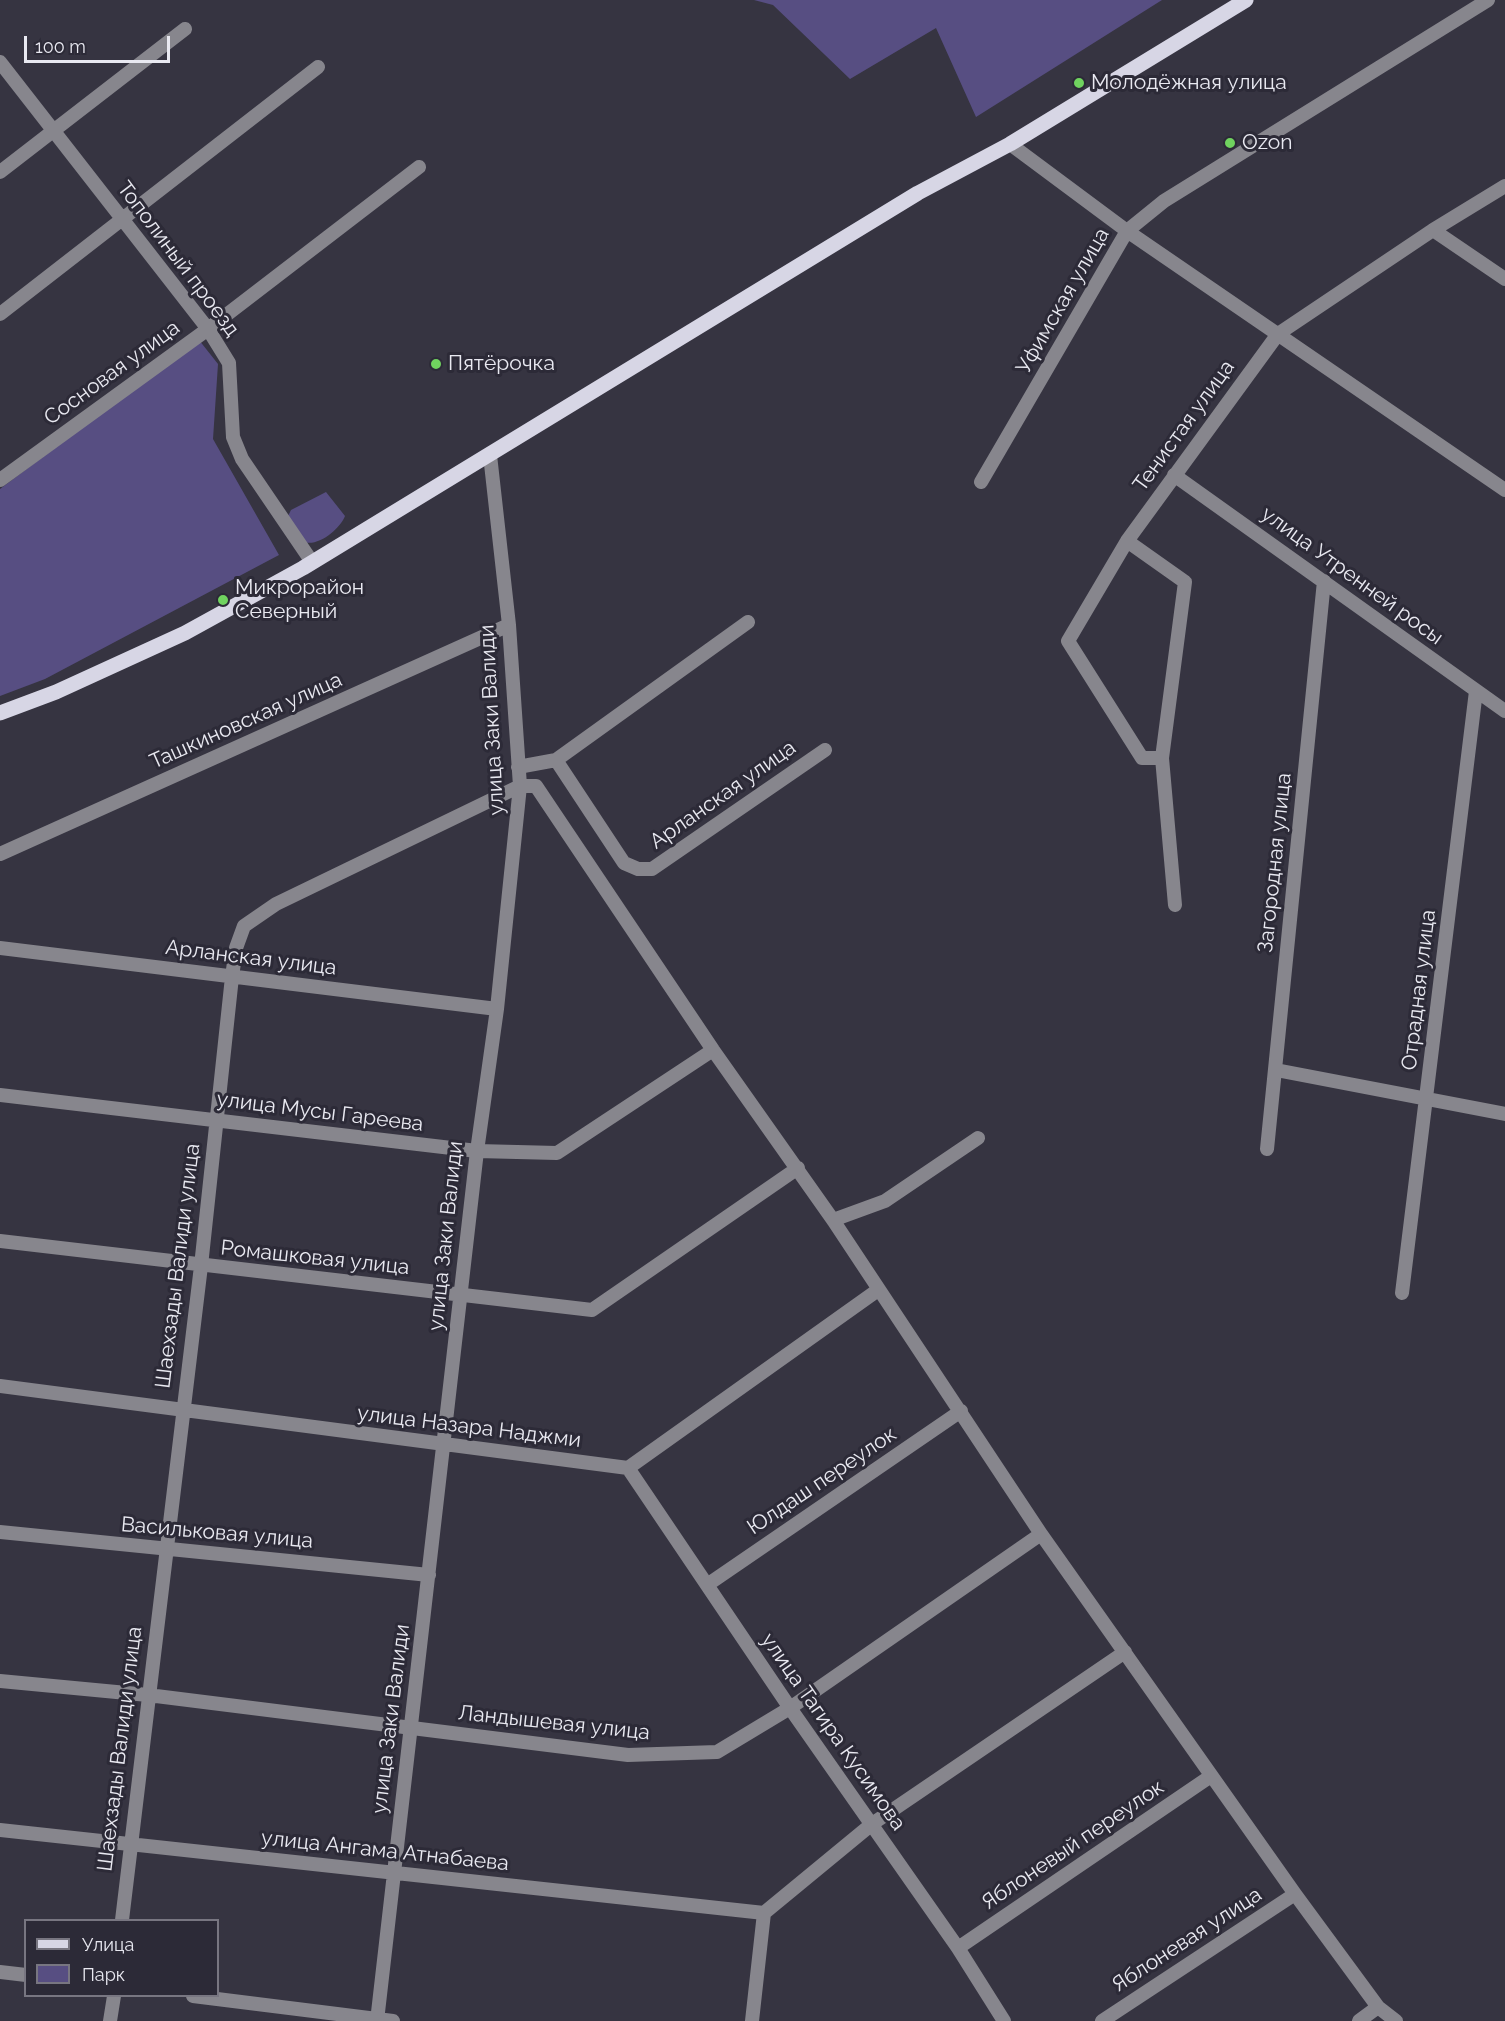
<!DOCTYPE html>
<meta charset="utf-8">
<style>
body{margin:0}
#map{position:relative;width:1505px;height:2021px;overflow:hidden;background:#363441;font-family:Raleway,sans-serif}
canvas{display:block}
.legend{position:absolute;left:24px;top:1919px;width:195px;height:78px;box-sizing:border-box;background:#2c2a37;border:2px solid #787681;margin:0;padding:8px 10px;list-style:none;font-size:18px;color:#e9e9f1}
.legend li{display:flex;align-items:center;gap:12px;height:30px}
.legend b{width:30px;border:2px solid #787681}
.scale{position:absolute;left:24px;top:36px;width:146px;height:27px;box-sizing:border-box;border:3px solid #e9e9f1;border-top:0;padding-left:8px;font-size:18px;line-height:21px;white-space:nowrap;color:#e9e9f1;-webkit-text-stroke:4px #2c2a37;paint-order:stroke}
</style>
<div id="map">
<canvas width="1505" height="2021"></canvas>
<ul class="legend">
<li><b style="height:8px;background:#d7d6e5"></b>Улица</li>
<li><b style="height:16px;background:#574e82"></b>Парк</li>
</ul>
<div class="scale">100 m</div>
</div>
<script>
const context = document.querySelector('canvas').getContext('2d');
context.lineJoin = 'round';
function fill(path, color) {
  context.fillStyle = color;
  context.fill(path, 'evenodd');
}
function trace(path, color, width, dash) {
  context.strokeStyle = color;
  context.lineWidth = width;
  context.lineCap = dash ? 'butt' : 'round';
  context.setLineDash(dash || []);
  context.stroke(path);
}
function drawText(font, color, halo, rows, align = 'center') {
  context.font = font + ' Raleway,sans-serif';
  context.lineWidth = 6;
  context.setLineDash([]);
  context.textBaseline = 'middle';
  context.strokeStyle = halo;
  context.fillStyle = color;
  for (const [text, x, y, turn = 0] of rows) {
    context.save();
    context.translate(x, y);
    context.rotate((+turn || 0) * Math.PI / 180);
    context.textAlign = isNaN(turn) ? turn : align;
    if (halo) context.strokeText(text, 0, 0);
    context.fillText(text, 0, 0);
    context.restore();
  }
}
fill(new Path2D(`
 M754,0H1162L976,117L936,28L850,79L773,5Z
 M199,340L218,364L213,439L279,555L45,679L0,696V489Z
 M326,492L345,516C340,529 318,547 304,542L288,516L291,510Z`), '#574e82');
trace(new Path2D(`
 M0,62L208,329L229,363L233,437L242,459L312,562
 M1010,144L1127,231L1505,490
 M0,172L185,29
 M1433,230L1505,279
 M0,314L318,67
 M1174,475L1505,711
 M0,480L208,329L419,167
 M981,482L1127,231L1164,201L1488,0
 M1127,541L1185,582L1162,758L1175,905
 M1162,758H1142L1068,641L1127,541L1278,334L1433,230L1505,186
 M556,760L624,863L638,869H652L825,750
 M518,767L556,760L748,622
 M0,854L509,625
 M0,948L497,1009
 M1276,1070L1505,1114
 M0,1095L477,1151L557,1153L713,1050
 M1267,1149L1324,581
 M833,1220L885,1201L978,1138
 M0,1241L592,1310L798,1168
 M1402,1293L1476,691
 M0,1386L628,1468L878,1290
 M628,1468L790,1708L958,1948L1004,2021
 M0,1532L429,1575
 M707,1585L961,1411
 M0,1681L148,1695L628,1755L717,1752L790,1708L1041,1534
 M0,1830L764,1913
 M122,1920L201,1266L232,977L236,948L244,926L276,904L520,786H536L713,1050L833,1220L1041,1534L1295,1894L1378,2007L1396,2021
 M958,1948L1211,1776
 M0,1972L26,1975
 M193,1996L393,2021
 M110,2021L114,1996
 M377,2021L477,1151L497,1009L520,786L509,625L490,455
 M752,2021L764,1913L872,1824L1125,1652
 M1102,2021L1295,1894
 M1359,2021L1378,2007`), '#87868d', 14);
trace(new Path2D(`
 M0,713L56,692L185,633L303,568L918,193L1010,144L1246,0`), '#d7d6e5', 15);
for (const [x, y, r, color] of [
 [1079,83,6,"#70d35f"],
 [1230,143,6,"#70d35f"],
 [436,364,6,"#70d35f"],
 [223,600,6,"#70d35f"]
]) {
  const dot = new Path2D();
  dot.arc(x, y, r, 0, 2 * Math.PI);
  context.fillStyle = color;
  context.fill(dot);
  trace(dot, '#2c2a37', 2);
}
drawText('21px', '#e9e9f1', '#2c2a37', [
 ["Молодёжная улица",1091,83],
 ["Ozon",1242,143],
 ["Пятёрочка",448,364],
 ["Микрорайон",235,588],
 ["Северный",235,612]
], 'left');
drawText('21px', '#e9e9f1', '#2c2a37', [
 ["Тополиный проезд",178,259,53],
 ["Уфимская улица",1063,301,-60],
 ["Сосновая улица",112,373,-36],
 ["Тенистая улица",1184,426,-54],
 ["улица Утренней росы",1352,576,36],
 ["улица Заки Валиди",492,720,-93],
 ["Ташкиновская улица",246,721,-24],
 ["Арланская улица",723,795,-35],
 ["Загородная улица",1275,863,-84],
 ["Арланская улица",251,958,7],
 ["Отрадная улица",1419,990,-83],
 ["улица Мусы Гареева",320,1112,7],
 ["улица Заки Валиди",446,1236,-84],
 ["Ромашковая улица",315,1258,6],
 ["Шаехзады Валиди улица",178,1266,-83],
 ["улица Назара Наджми",469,1427,7],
 ["Юлдаш переулок",822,1481,-34],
 ["Васильковая улица",217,1533,5],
 ["улица Заки Валиди",391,1719,-83],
 ["Ландышевая улица",554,1723,6],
 ["улица Тагира Кусимова",833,1732,55],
 ["Шаехзады Валиди улица",120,1749,-83],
 ["Яблоневый переулок",1073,1845,-34],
 ["улица Ангама Атнабаева",385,1851,6],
 ["Яблоневая улица",1187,1940,-33]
]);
</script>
